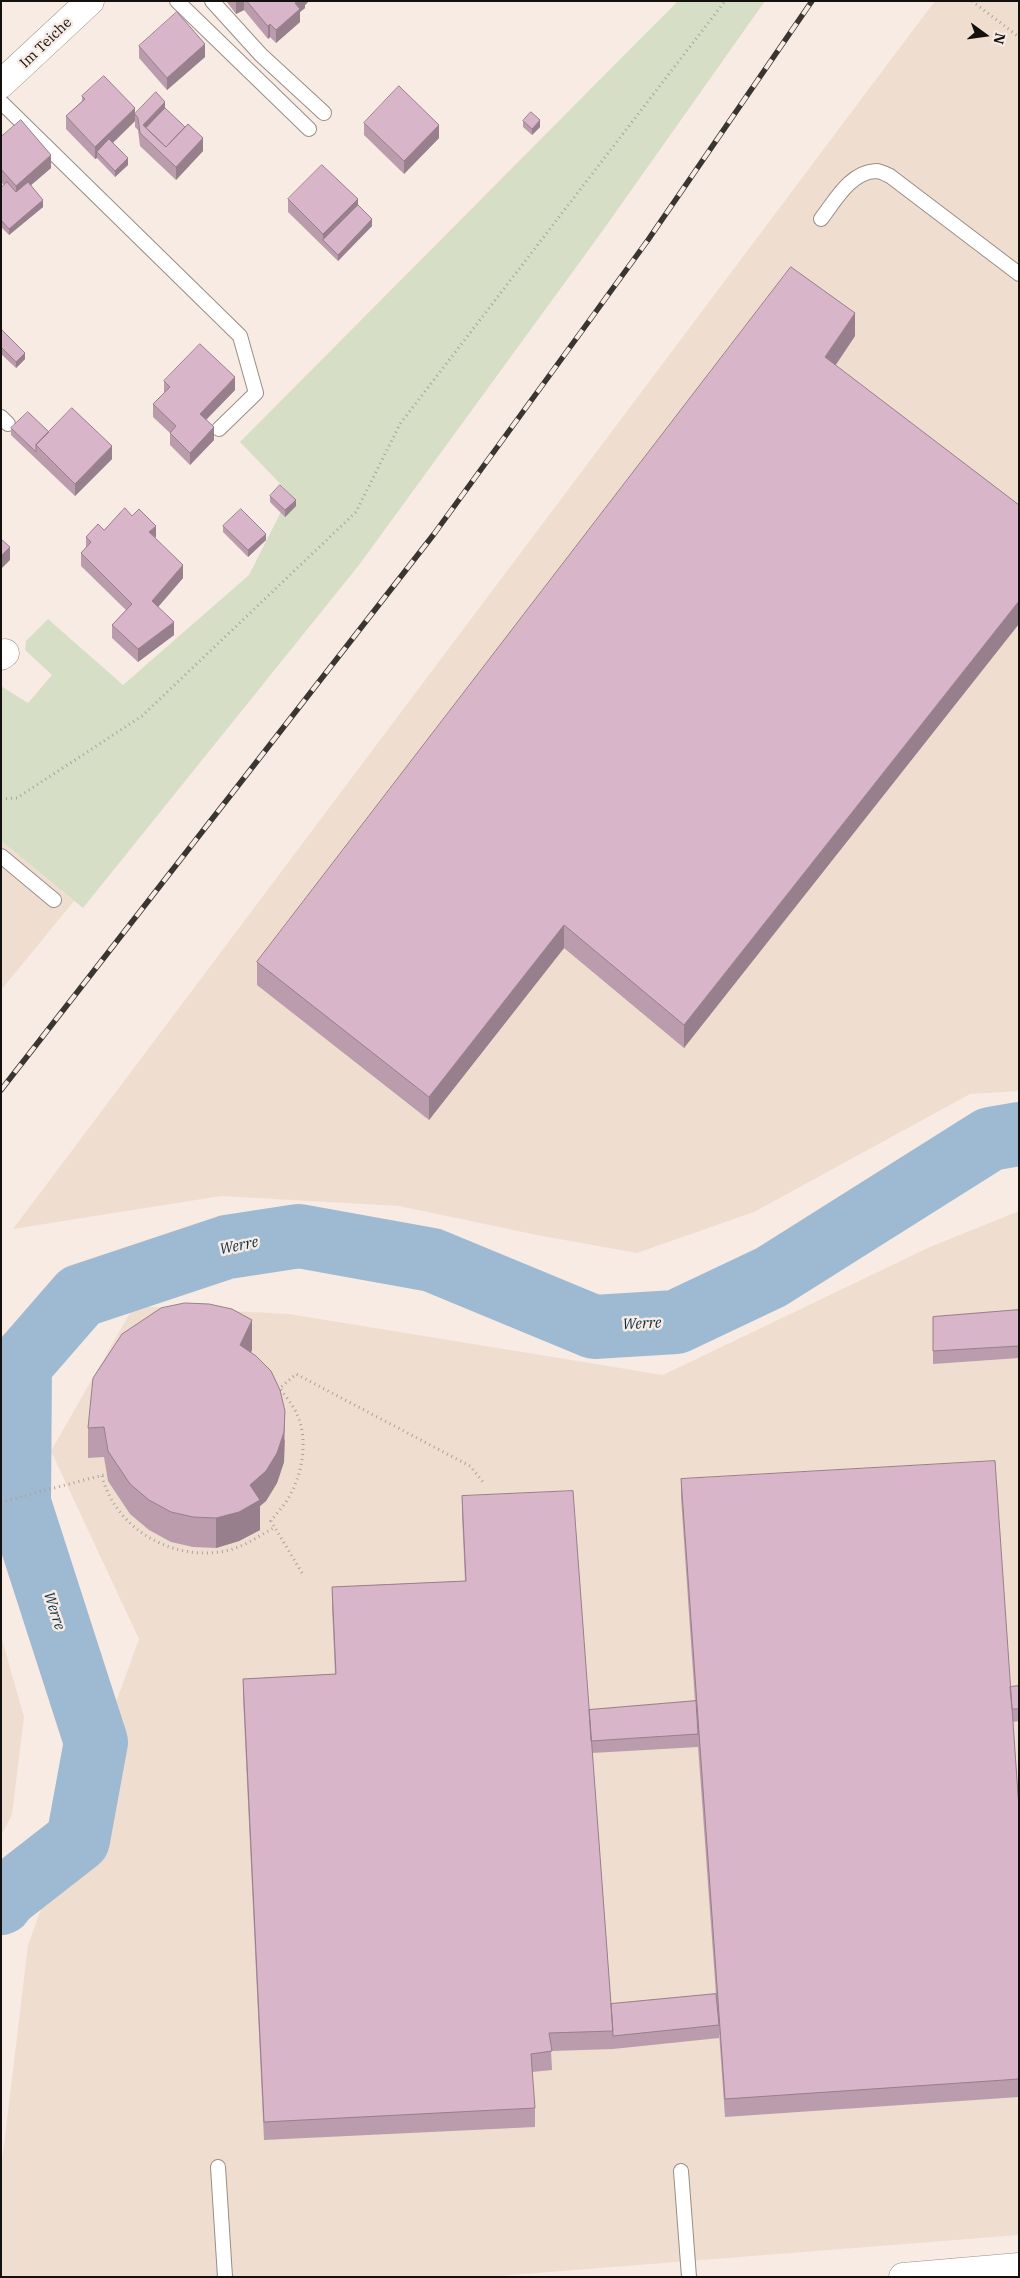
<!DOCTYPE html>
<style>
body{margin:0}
#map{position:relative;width:1020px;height:2278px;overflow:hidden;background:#f7ebe3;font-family:"IBM Plex Serif",serif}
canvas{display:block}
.frame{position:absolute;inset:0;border:2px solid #14100d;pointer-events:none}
.north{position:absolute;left:960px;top:10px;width:50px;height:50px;-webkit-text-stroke:4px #f7ebe3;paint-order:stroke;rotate:104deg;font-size:14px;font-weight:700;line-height:20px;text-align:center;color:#14100d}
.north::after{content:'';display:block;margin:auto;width:18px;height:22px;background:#14100d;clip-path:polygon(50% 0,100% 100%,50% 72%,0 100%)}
</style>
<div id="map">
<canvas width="1020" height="2278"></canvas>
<div class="frame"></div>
<div class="north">N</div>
</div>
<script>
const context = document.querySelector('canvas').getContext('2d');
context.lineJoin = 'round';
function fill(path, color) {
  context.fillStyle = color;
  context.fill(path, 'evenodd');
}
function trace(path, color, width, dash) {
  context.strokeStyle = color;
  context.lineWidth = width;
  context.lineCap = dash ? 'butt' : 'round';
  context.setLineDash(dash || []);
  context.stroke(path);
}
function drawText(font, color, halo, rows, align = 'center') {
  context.font = font + ' "IBM Plex Serif",serif';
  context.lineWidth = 5;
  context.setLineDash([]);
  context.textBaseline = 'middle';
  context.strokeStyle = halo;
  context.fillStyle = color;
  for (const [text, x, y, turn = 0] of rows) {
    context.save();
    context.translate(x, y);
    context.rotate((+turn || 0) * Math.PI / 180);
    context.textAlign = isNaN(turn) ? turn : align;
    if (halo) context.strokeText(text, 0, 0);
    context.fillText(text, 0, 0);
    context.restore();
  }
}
fill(new Path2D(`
 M935,1H1019V1091L970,1094L754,1212L637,1253L537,1235L399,1206L221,1196L13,1229Z
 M1,841L74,901L1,990Z
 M1019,1211V2235L486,2277H1V2170L28,1945L139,1639L51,1451L134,1306L289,1314L663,1375L930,1247Z
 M1,1636L24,1717L12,1814L1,1836Z`), '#efddd0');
fill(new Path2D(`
 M678,1H765L601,233L359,565L83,908L1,841V686L28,703L52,675L25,650L26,641L48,619L123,685L249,575L290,494L240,442Z`), '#d7dec6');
trace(new Path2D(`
 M1,1903L5,1897L78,1840L96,1742L19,1503L20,1365L80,1296L227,1247L299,1236L432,1260L594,1327L676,1322L771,1277L990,1139L1019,1134`), '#9dbad2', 64);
const service = new Path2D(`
 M177,1L309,129
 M212,1L261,55L324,113
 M1,102L240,336L256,393L219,429
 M821,219C835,201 850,172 876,171C880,171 886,174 890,176L1019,274
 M1,417L8,424
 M1,856L54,900
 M218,2167L225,2277
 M681,2171L689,2277`);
const minor = new Path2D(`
 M1,84L90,1
 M1,656L5,653`);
const secondary = new Path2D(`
 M903,2277L1019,2267`);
trace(service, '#988e86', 16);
trace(minor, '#988e86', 29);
trace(secondary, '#988e86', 29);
trace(new Path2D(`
 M972,1L1019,37
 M1,799L17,798L142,716L356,512L400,424L725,1
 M102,1476C115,1527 168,1559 219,1552C240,1550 257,1537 275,1527
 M1,1502L107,1474
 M302,1573L271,1521C276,1514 283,1507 288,1499C302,1475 309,1441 297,1414C293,1405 285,1396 280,1388L296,1374L470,1466L483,1482`), '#aba19b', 3, [1, 4]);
trace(service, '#fff', 14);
trace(minor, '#fff', 28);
trace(secondary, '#fff', 28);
const rail = new Path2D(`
 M1,1090L434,534L648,240L812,1`);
trace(rail, '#3a3531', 5.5);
trace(rail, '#f7ebe3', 4, [11]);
fill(new Path2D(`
 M226,1H309L305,5V8L300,12V22L276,43L270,37L268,39L244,10L236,14Z
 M139,46L205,57L167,90L139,58Z
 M82,96L135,114L165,108L203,151L176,180L140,146L138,130L135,127V121L113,143L128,165L115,177L97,158L95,159L66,129V116L82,101Z
 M523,121L540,127L532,135L523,127Z
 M364,123L439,138L404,174L364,135Z
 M1,137L51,168L31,185L43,207L9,235L1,227V188L4,185L1,182Z
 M288,199L358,205L372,226L338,261L288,212Z
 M1,331L25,359L16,368L1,354Z
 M855,336L836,365L684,1048L564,948L429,1120L257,985V962Z
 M164,381L235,390L206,420L214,440L190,465L170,445V433L153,417V404L164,393Z
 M11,428L49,432L112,459L75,496L11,435Z
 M270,496L296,506L285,517L270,502Z
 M223,526L266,540L248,557L223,532Z
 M104,530L155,538L183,578L158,607L174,635L138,662L112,638V625L126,610L81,566V553L86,548V537Z
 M1019,1310V1358L933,1364V1317Z
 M252,1350L251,1352L285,1441L284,1462L277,1483L266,1501L260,1506V1530L239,1541L216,1548L193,1547L171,1542L149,1530L130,1514L108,1481L104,1457L88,1458V1428Z
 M681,1479L1010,1687L1019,1686V1721L1013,1722L1019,1809V2097L725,2117L719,2032V2038L613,2049L551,2051L552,2070L532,2072L535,2108V2127L264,2140L243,1697V1679L335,1674L332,1606V1587L465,1581L462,1514V1496L589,1710L695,1701L681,1497ZM698,1746L716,1994L611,2004L592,1753L698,1747Z`), '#ba9cac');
fill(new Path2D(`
 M236,1H244V10L236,14Z
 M298,1H309L305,5V8L300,12V22L276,43V30L295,3Z
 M270,24V37L268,39V26Z
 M205,44V57L167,90V78Z
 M165,102V114L146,134L143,125Z
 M135,108V121L100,155L97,152V158L95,159V147Z
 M540,120V127L532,135V129Z
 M439,125V138L404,174V161Z
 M203,138V151L176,180V167Z
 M51,155V168L16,198V186Z
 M128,158V165L115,177V171Z
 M358,199V211L323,240V246V234Z
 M43,200V207L9,235V229Z
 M372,219V226L338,261V255Z
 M855,313V336L825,380V357Z
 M25,353V359L16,368V362Z
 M235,377V390L200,426V414Z
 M214,427V440L190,465V453Z
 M112,446V459L75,496V484Z
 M296,500V506L285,517V510Z
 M156,526V538L149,532Z
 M266,534V540L248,557V550Z
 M10,547V560L1,569V556Z
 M183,565V578L152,614V601Z
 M1019,601V624L684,1048V1025Z
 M174,622V635L138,662V649Z
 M564,925V948L429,1120V1097Z
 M252,1320V1350L240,1375V1345Z
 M285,1411L284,1462L277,1483L266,1501L260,1506V1530L239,1541L216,1548V1518L250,1485Z`), '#977f8c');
const building = new Path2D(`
 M247,1H298L295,3L300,9L276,30L270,24L268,26Z
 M177,12L205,44L167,78L139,46Z
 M104,76L135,108L95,147L66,116L85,99L82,96Z
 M399,86L439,125L404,161L364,123Z
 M156,92L165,102L143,125L166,147L188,124L203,138L176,167L140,133L138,118L135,114Z
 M165,108L185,127L166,147L146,128Z
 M531,112L540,120L532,129L523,121Z
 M21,120L51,155L16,186L1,169V137Z
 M109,139L128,158L115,171L97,152Z
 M322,165L358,199L323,234L288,199Z
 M7,182L16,192L28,182L43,200L9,229L1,220V188Z
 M358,205L372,219L338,255L323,240Z
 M791,267L855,313L825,357L1019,505V601L684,1025L564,925L429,1097L257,962Z
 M2,330L25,353L16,362L1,347V331Z
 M200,344L235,377L200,414L214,427L190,453L170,433L176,426L153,404L170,387L164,381Z
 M72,408L112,446L75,484L36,445Z
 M28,412L49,432L36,445V452L11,428Z
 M280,485L296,500L285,510L270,496Z
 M125,508L132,516L139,509L156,526L149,532L183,565L152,601L174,622L138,649L112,625L132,604L81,553L91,542L86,537L98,524L104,530Z
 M241,509L266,534L248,550L223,526Z
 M1,539L10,547L1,556Z
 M185,1303L209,1304L232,1309L252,1320L240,1345L256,1356L271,1371L280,1390L285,1411L284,1432L277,1453L266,1471L250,1485L260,1500L239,1512L216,1518L193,1517L171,1512L149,1500L130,1484L108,1451L104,1427L88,1428L93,1378L122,1334L161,1308Z
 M1019,1310V1346L933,1351V1317Z
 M995,1461L1019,1809V2079L725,2099L681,1479Z
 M573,1491L613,2031L549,2033L552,2051L531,2054L535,2108L264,2122L243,1679L336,1674L332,1587L466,1581L462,1496Z
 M1019,1686V1709H1012L1010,1687Z
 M696,1701L698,1734L591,1741L589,1710Z
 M716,1994L719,2025L613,2036L611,2004Z`);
fill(building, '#d8b5c8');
trace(building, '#977f8c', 1);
drawText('14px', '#14100d', '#f7ebe3', [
 ["Im Teiche",46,43,-44]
]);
drawText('italic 15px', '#0b3049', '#f7ebe3', [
 ["Werre",239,1246,-12],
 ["Werre",642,1324,-3],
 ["Werre",54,1611,72]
]);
</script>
